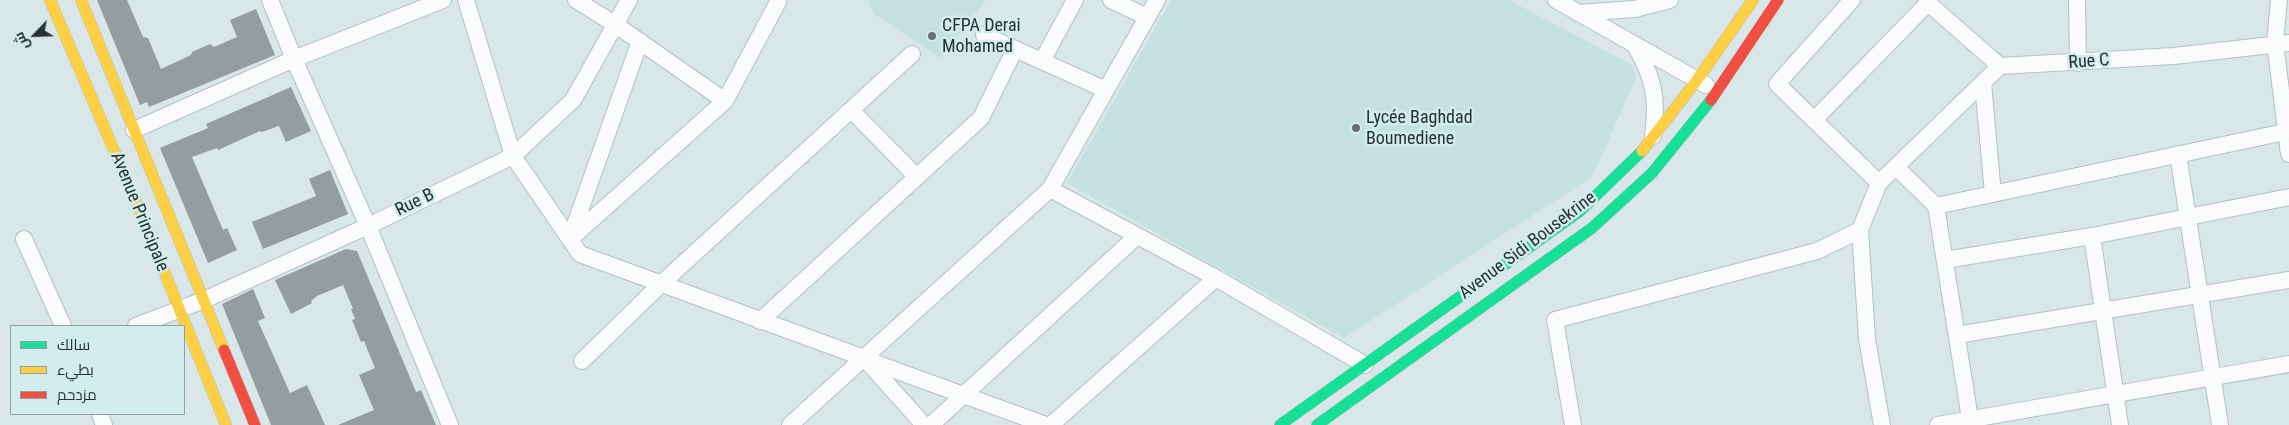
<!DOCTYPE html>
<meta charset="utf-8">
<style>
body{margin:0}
#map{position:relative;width:2289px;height:425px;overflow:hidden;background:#d9e7e8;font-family:"Roboto Condensed",Cairo,sans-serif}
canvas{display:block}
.legend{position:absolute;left:10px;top:325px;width:175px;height:90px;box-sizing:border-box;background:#d3edee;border:1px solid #8ea2a3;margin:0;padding:6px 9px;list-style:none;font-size:15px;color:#273232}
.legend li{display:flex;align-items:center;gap:10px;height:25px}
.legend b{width:25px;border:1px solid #8ea2a3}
.north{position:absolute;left:10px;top:10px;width:50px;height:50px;-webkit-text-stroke:4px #d3edee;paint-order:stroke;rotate:246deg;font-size:14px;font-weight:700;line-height:20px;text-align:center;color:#273232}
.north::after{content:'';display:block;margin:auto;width:18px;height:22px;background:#273232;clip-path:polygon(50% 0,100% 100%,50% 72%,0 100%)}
</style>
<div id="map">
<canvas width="2289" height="425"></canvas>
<ul class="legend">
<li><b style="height:6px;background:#16e098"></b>سالك</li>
<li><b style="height:6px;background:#ffcf43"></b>بطيء</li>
<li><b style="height:6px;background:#f24e42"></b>مزدحم</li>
</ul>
<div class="north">ش</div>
</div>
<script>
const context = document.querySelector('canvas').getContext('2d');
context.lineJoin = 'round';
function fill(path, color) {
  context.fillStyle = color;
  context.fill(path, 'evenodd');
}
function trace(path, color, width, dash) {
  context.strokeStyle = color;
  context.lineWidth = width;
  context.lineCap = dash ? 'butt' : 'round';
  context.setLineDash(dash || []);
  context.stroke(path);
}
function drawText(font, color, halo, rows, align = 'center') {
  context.font = font + ' "Roboto Condensed",sans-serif';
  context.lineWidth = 5;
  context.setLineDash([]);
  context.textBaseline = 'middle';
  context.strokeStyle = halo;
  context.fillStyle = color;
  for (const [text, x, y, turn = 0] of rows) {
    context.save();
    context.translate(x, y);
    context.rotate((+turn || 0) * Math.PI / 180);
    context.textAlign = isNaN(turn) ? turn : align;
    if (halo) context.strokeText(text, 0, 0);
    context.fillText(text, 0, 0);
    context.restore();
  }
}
fill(new Path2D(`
 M867,0H986L940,58L874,14Z
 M1171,0H1509L1632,65L1636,78L1592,177L1344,338L1067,183Z`), '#c6e1e2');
fill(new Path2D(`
 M97,0H127L143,37L148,38L161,69L191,55L192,52L210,44L214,47L237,37L230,20L256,9L275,55L149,107L147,102L140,105Z
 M291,87L311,131L286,142L279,126L262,132L260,131L218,150L217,148L192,157L223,230L227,228L237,250L208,263L160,148L208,128L206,124Z
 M330,170L348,214L263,249L252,222L316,196L309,179Z
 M346,249L357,251L416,392L421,390L436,425H338L374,410L359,375L375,368L364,341L361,342L352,320L355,319L351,309H353L343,285L317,296L311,301L312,303L291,314L275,280Z
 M253,289L265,318L258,321L290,393L307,385L325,425H271L222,304Z`), '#949e9f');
const street = new Path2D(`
 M270,0L294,59L368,226L450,425
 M466,0L513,156L580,254L864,358L924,425
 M576,0L616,25L725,101
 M1111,0L1147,17
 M1556,0L1706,85
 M1852,0L1777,84L1879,183L2000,66
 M1927,0L1928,3L2000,66L2174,56L2289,43
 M2077,0L2078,63
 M2279,0L2275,43L2289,154
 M1578,13L1635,9L1670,0
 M984,35L1106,90
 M640,41L570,239L725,101L778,2
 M1636,47C1654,79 1658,100 1653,136
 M1042,61L1075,0
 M1983,83L1993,194
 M851,110L917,177
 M1814,120L1928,3
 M134,130L294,59L443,0
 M2178,154L2220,425
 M1896,167L1936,206L1971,425
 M1050,189L1216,278L1365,365
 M1936,206L2289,131
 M1860,230L1867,339L1882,425
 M2092,236L2120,425
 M24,239L63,326
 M1945,260L2092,236L2289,197
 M760,321L981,118L1015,49
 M136,326L204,300L368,226L513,156L573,100L629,0
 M1957,335L2289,280
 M867,360L1046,425
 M582,361L661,284L912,54
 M100,414L104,425
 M790,425L1050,189L1157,0
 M931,425L1137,236
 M1051,425L1216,278
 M1573,425L1555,320L1817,251L1860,230L1879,183
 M1938,425L2289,364`);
const fast = new Path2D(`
 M1280,425L1580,211L1642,151
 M1317,425L1592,228L1652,173L1711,100`);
const slow = new Path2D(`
 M50,0L139,209L226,425
 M81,0L224,350
 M1642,151L1697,80L1753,0`);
const jam = new Path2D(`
 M1711,100L1778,0
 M224,350L255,425`);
trace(street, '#b5c0c1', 18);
trace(fast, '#b5c0c1', 12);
trace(slow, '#b5c0c1', 12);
trace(jam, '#b5c0c1', 12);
trace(street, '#f9fbfc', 16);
trace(fast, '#16e098', 11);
trace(slow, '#ffcf43', 11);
trace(jam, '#f24e42', 11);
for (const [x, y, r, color] of [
 [932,36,5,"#657172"],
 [1356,128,5,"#657172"]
]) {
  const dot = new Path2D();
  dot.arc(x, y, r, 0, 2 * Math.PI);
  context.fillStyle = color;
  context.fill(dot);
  trace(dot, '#d3edee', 2);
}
drawText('18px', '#273232', '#d3edee', [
 ["CFPA Derai",942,26],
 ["Mohamed",942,47],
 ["Lycée Baghdad",1366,118],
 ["Boumediene",1366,139]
], 'left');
drawText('18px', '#273232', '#d3edee', [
 ["Rue C",2089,62,-4],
 ["Rue B",415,203,-26],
 ["Avenue Principale",139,212,68],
 ["Avenue Sidi Bousekrine",1528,246,-37]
]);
</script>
